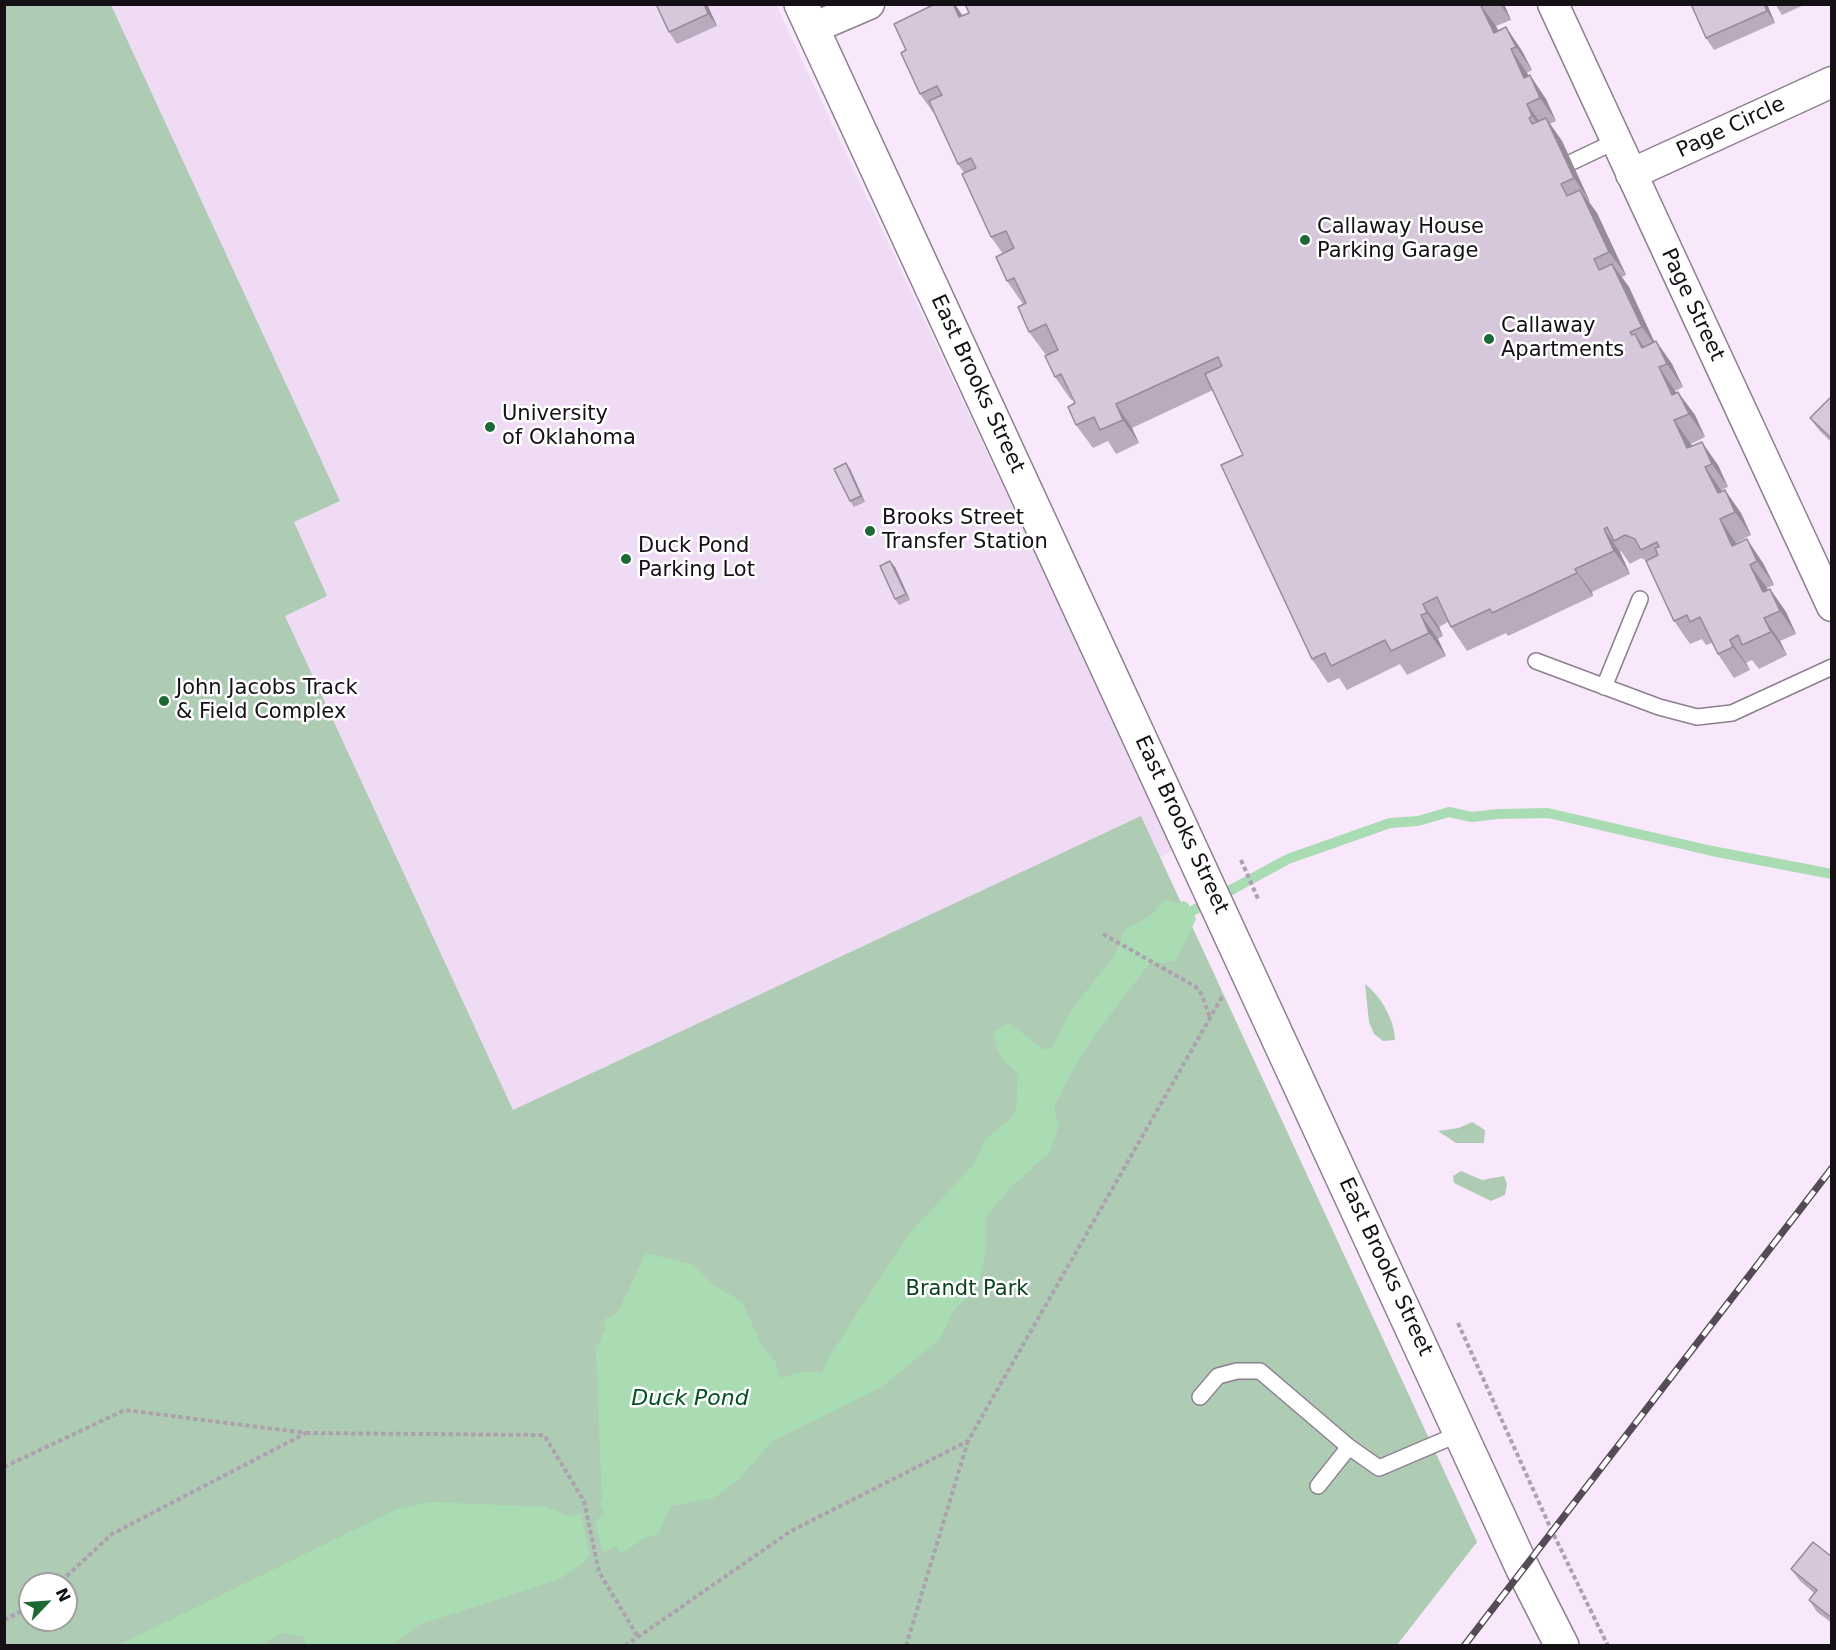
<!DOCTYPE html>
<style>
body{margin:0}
#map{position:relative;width:1836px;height:1650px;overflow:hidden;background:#f9e8fc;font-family:"DejaVu Sans",sans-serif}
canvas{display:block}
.frame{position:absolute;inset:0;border:6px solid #150f16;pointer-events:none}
.north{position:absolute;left:18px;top:1572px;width:60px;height:60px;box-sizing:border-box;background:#fff;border:2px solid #a19fa2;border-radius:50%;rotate:65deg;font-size:16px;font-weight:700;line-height:24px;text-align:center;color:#150f16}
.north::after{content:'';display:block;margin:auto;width:21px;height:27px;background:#1e6835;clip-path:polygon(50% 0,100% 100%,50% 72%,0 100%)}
</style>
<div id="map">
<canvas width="1836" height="1650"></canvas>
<div class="frame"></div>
<div class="north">N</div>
</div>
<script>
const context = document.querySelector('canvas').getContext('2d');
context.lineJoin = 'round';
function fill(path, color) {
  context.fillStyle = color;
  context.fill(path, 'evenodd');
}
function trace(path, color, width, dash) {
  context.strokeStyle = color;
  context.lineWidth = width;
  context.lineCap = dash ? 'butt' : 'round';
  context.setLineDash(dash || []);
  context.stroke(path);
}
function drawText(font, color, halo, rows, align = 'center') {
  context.font = font + ' "DejaVu Sans",sans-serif';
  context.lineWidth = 5;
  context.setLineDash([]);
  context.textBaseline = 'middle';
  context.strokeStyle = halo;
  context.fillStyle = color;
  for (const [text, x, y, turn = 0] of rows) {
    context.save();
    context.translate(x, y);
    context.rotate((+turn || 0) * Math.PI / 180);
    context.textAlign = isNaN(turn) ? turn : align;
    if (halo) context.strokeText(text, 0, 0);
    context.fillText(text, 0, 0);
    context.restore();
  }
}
fill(new Path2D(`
 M5,5H776L1175,850L5,1408Z`), '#f0dbf4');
fill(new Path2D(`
 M4,5H111L340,501L294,522L327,596L285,616L513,1110L1141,816L1477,1542L1397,1645H5ZM30,1584H66V1620H30Z
 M1365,984C1381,996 1395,1021 1395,1040L1383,1041L1374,1034L1369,1022Z
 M1472,1122L1485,1130L1484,1143H1456L1438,1131L1459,1128Z
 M1461,1171L1482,1180L1504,1176L1507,1184L1505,1195L1491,1201L1454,1183L1453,1176Z`), '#aeccb3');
fill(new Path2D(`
 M1166,899L1178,904L1183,901L1188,903L1196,919L1176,961L1149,964L1096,1033L1069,1076L1054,1107L1059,1126L1050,1152L1010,1188L986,1217V1247L980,1281L953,1312L940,1339L882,1387L771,1442L738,1480L714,1498L671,1506L658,1534L644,1538L621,1554L616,1547L603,1552L595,1521L605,1514L600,1504L602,1498L596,1348L605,1331V1319L618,1312L646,1253L694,1265L711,1283L742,1302L760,1342L776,1363L780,1378L807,1371L822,1373L829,1357L909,1234L974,1164L985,1139L1007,1122L1016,1110L1018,1073C1005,1062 993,1049 994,1032L1009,1023L1044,1050L1052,1047L1074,1006L1115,956L1124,930L1149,917Z
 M430,1502L547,1507L568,1516L581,1514L589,1553L583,1563L560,1579L421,1624L391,1645H305V1637L284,1633L259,1645H119L397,1509Z`), '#aadcb3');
trace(new Path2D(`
 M1192,911L1288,859L1390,823L1418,821L1449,812L1472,817L1498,814L1548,813L1712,851L1832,874`), '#aadcb3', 10);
const service = new Path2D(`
 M1572,162L1616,141
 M1536,661L1659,707L1697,717L1732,713L1832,667
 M1604,687L1640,599
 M1200,1397L1218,1376L1237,1371H1260L1349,1447L1379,1468L1461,1433
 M1318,1486L1349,1447`);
const minor = new Path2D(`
 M1553,4L1832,606
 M813,28L869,4
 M1631,174L1832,82`);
const tertiary = new Path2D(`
 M801,4L1522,1567L1562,1646`);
trace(service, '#8d7f90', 18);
trace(minor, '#8d7f90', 33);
trace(tertiary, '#8d7f90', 36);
trace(new Path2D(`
 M1241,860L1259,901
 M1103,934L1196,987L1202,995L1210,1018
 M1458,1323L1551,1529L1608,1646
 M306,1433L544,1435L584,1501L599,1572L638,1637
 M4,1467L125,1410L306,1433L112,1534L58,1584
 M4,1620L30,1607
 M625,1646L791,1531L968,1441L1222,997
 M906,1646L968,1441`), '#ada0af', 4, [4.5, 3]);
trace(service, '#fff', 15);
trace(minor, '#fff', 30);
trace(tertiary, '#fff', 33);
const rail = new Path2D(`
 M1464,1646L1832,1168`);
trace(rail, '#544b56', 7);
trace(rail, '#fff', 4.5, [14]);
fill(new Path2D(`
 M656,4H707L717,26L677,44L669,32Z
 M965,4H1504L1511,20L1496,26L1498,31L1506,27L1522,51L1532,70L1527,73L1546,99L1556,121L1550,124L1562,141L1590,202H1589L1597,213L1626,275L1622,277L1629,287L1654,341H1656L1672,364L1683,387L1675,391L1695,415L1705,437L1691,444L1692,446L1718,465L1728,487L1721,490L1741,513L1751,535L1736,543L1737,544L1763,563L1774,585L1767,588V590L1770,589L1786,612L1796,634L1780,641L1787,655L1759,669L1752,660L1746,663L1750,670L1734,678L1718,654L1712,643L1706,645L1702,639L1690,644L1674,621L1647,561L1641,558L1630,564L1621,551L1620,552L1630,574L1592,592L1593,596L1508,636L1506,633L1467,651L1451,627L1448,622L1439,627L1443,636L1438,639L1446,656L1407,675L1400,664L1347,690L1339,678L1328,683L1312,659L1243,455L1213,390L1132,428L1139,443L1116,454L1108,441L1093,448L1076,425L1075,403L1073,399L1071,400L1055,377L1046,355L1029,332L1023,304L1007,281L1003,254L991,237L964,173L958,164L935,115L920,94L906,50L969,13Z
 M1691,4H1767L1775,23L1714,50L1706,38Z
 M1775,4H1806L1782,15Z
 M1832,396V443L1819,430L1810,418Z
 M850,469L865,502L854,507L850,501Z
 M895,567L910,600L899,605L895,599Z
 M1832,1557V1623L1817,1612L1809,1600L1814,1593L1800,1581L1791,1569Z`), '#b9abbb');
fill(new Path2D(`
 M704,4H707L717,26L708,14Z
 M953,4H955L966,21L959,17Z
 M1480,4L1496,26L1510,56L1494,33Z
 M1500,4H1504L1511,20Z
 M1764,4H1767L1775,23L1767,11Z
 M1506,27L1522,51L1532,70L1516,47Z
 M1511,49L1527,73L1539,98L1524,78Z
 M1530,75L1546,99L1556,121L1540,98Z
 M1527,104L1543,127L1549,139L1532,116Z
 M1546,118L1562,141L1590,202L1574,178Z
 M1580,190L1597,213L1626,275L1609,252Z
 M1612,264L1629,287L1658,350L1642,327Z
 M1635,334L1651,357L1642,348Z
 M1656,341L1672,364L1683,387L1667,364Z
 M1659,367L1675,391L1686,415L1672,395Z
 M1678,392L1695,415L1705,437L1689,414Z
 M1116,404L1132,428L1139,443L1123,420Z
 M1674,420L1691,444L1704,472L1687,448Z
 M1702,442L1718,465L1728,487L1712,464Z
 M846,463L850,469L865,502L861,496Z
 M1705,467L1721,490L1732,513L1718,493Z
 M1725,490L1741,513L1751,535L1735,512Z
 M1720,519L1736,543L1749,570L1732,546Z
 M1604,529L1620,552L1630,574L1614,551Z
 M1747,539L1763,563L1774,585L1757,561Z
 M890,561L895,567L910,600L906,594Z
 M1750,565L1767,588L1778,612L1763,592Z
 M1575,569L1592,592L1593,596L1577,573Z
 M1770,589L1786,612L1796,634L1780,611Z
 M1423,604L1439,627L1443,636L1427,613Z
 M1421,615L1438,639L1446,656L1429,633Z
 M1764,618L1780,641L1787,655L1771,632Z
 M1730,640L1746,663L1750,670L1733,647Z`), '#968b99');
const building = new Path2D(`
 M656,4H704L708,14L669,32Z
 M935,4H953L959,17L969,13L965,4H1480L1494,33L1506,27L1516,47L1511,49L1524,78L1530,75L1540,98L1527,104L1532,116L1529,118L1532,124L1546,118L1574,178L1561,184L1567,196L1580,190L1609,252L1594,259L1599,270L1612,264L1642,327L1630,332L1632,335L1635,334L1642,348L1656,341L1667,364L1659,367L1672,395L1678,392L1689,414L1674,420L1687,448L1702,442L1712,464L1705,467L1718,493L1725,490L1735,512L1720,519L1732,546L1747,539L1757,561L1750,565L1763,592L1770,589L1780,611L1764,618L1771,632L1742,645L1738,635L1730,640L1733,647L1718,654L1700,617L1690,622L1687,615L1674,621L1646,561L1658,555L1655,548L1659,547L1657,542L1641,550L1635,539L1625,535L1614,541L1607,527L1604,529L1614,551L1575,569L1577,573L1492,613L1490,609L1451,627L1437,597L1423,604L1427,613L1421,615L1429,633L1391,651L1385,640L1331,666L1325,653L1312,659L1221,465L1243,455L1205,374L1222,366L1218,357L1116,404L1123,420L1100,430L1094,417L1076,425L1068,407L1075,403L1061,374L1055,377L1045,356L1058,350L1046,324L1029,332L1018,307L1026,303L1014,278L1007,281L996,257L1014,248L1006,231L991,237L962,174L976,168L971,158L958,164L929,101L942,95L937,86L920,94L901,53L906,50L894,24Z
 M1691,4H1764L1767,11L1706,38Z
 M1832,396V439L1810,418Z
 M846,463L861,496L850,501L834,469Z
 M890,561L906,594L895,599L880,566Z
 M1813,1542L1832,1557V1618L1809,1600L1817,1590L1791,1569Z`);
fill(building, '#d7c7da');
trace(building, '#968b99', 1.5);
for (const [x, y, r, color] of [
 [1305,240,6,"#1e6835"],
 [1489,339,6,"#1e6835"],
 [490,427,6,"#1e6835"],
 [870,531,6,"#1e6835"],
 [626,559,6,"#1e6835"],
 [164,701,6,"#1e6835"]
]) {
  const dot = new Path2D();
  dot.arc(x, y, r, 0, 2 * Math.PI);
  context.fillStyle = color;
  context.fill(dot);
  trace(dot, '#fff', 2);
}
drawText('21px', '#150f16', '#fff', [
 ["Page Circle",1731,128,-25],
 ["Page Street",1692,305,65],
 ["East Brooks Street",977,384,65],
 ["East Brooks Street",1181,825,65],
 ["East Brooks Street",1385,1267,65]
]);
drawText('21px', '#150f16', '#fff', [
 ["Callaway House",1317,228],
 ["Parking Garage",1317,252],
 ["Callaway",1501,327],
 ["Apartments",1501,351],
 ["University",502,415],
 ["of Oklahoma",502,439],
 ["Brooks Street",882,519],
 ["Transfer Station",882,543],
 ["Duck Pond",638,547],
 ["Parking Lot",638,571],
 ["John Jacobs Track",176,689],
 ["& Field Complex",176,713]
], 'left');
drawText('21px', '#0c441f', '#fff', [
 ["Brandt Park",967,1290]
]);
drawText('italic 22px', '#005121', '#fff', [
 ["Duck Pond",690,1399]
]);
</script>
